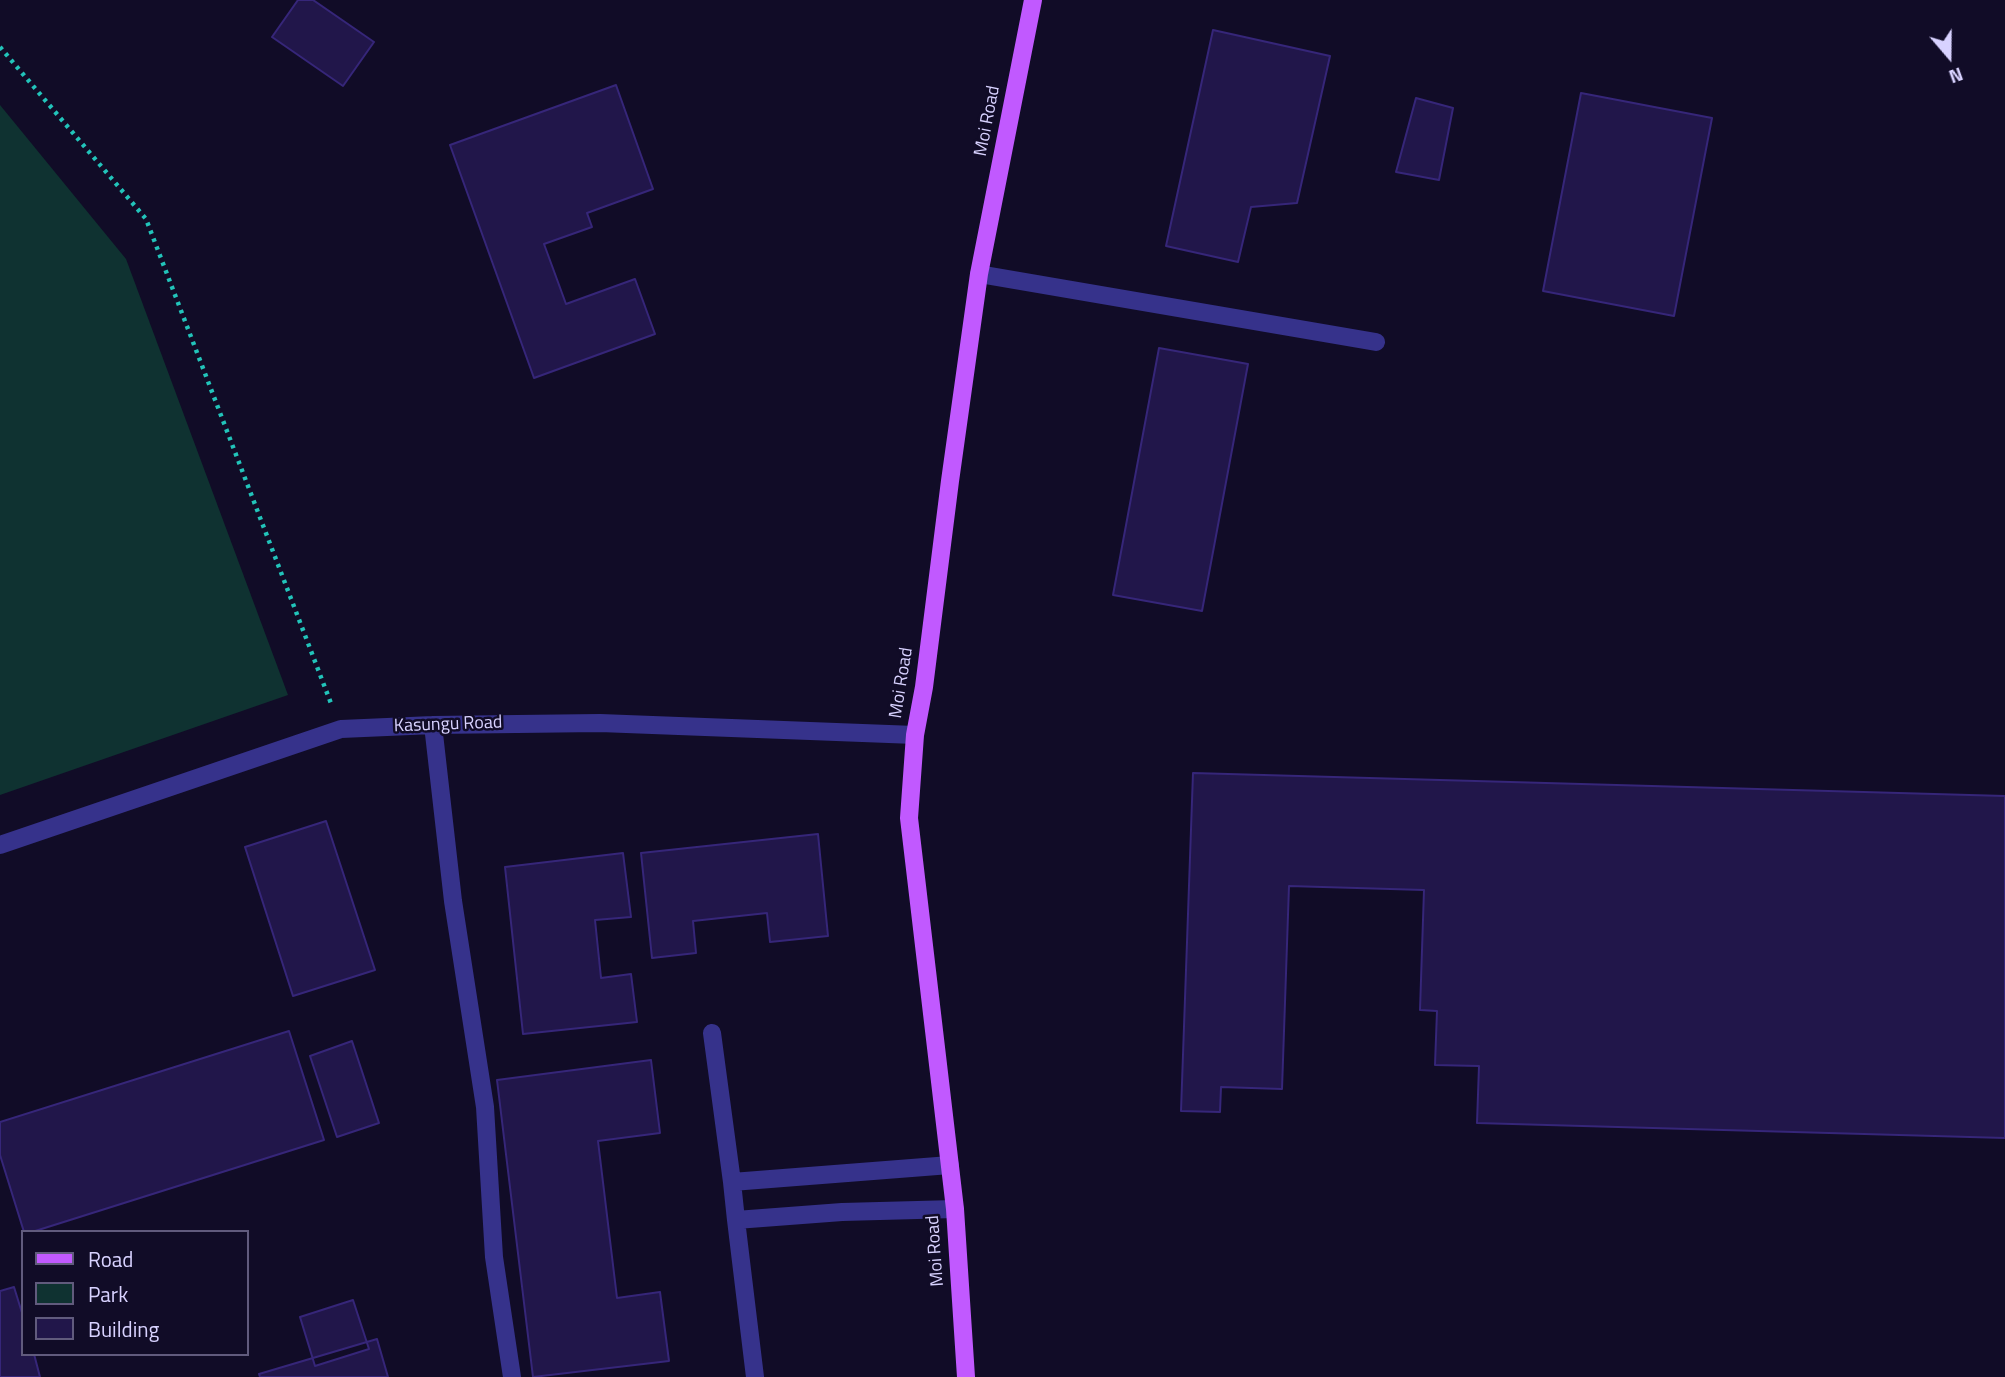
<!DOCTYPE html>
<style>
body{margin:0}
#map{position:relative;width:2005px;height:1377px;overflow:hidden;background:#110c27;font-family:"Titillium Web",sans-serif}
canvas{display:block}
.legend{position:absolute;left:21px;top:1230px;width:228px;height:126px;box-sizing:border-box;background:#110c27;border:2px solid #615b7d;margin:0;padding:9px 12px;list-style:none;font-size:21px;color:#d8d2ff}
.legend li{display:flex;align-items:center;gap:14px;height:35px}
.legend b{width:35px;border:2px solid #615b7d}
.north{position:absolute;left:1914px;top:21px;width:70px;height:70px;-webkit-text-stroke:5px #110c27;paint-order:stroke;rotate:160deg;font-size:19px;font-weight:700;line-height:28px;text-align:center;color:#d8d2ff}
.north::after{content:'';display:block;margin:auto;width:24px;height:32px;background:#d8d2ff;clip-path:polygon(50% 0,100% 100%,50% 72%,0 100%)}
</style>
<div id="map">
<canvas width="2005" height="1377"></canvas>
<ul class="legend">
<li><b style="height:9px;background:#c159ff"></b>Road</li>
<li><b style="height:19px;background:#0f3231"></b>Park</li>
<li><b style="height:19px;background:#21164a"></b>Building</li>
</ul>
<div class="north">N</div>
</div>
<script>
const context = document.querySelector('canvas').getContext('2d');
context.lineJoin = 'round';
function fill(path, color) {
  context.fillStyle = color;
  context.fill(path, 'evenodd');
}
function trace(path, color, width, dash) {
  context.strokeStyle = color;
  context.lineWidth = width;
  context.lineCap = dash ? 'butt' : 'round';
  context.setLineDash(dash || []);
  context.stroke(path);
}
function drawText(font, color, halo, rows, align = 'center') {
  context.font = font + ' "Titillium Web",sans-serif';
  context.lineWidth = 5;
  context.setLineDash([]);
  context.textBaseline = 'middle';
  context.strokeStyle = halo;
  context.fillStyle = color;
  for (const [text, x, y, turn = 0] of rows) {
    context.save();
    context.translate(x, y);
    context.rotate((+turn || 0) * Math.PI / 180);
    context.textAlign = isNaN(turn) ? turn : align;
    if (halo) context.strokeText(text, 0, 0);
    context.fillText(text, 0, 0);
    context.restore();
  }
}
fill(new Path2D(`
 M0,105L126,259L288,695L0,795Z`), '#0f3231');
const building = new Path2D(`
 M298,0H313L374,42L343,86L272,37Z
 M1213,30L1330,56L1297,203L1251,207L1238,262L1166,246Z
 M616,85L653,189L587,213L592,227L544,244L566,304L635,279L655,334L534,378L450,145Z
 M1581,93L1712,118L1674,316L1543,291Z
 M1416,98L1453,108L1439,180L1396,172Z
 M1159,348L1248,364L1202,611L1113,595Z
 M1193,773L2005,796V1138L1477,1123L1479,1066L1435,1065L1437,1011L1420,1010L1424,890L1289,886L1282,1089L1221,1087L1220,1112L1181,1111Z
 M326,821L375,970L293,996L245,847Z
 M818,834L828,936L770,942L767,913L693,921L696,953L652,958L641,853Z
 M623,853L631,917L595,920L601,978L631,974L637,1022L523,1034L505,867Z
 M289,1031L324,1140L32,1232H24L0,1155V1122Z
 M352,1041L379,1123L337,1137L310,1056Z
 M651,1060L660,1133L598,1141L617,1298L660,1292L669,1361L533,1377L497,1080Z
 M14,1287L23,1316V1354H34L40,1377H0V1291Z
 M353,1300L369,1349L315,1366L300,1317Z
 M377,1339L388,1377H260L259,1374Z`);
fill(building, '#21164a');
trace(building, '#362679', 2);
trace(new Path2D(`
 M0,47L146,219L332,706`), '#22c4ba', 4.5, [3.5, 5]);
trace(new Path2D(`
 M979,274L1376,342
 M433,725L453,901L485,1107L494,1257L512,1377
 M0,845L341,729L433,725L600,723L915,735
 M712,1033L732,1182L950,1165
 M732,1182L736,1220
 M755,1377L736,1220L842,1212L955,1209`), '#36328b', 18);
trace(new Path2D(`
 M966,1377L955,1209L909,818L915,735L924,687L950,481L979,274L1033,0`), '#c159ff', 18);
drawText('18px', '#d8d2ff', '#110c27', [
 ["Moi Road",988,121,-79],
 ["Moi Road",902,683,-81],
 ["Kasungu Road",448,725,-2],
 ["Moi Road",936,1251,-94]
]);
</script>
